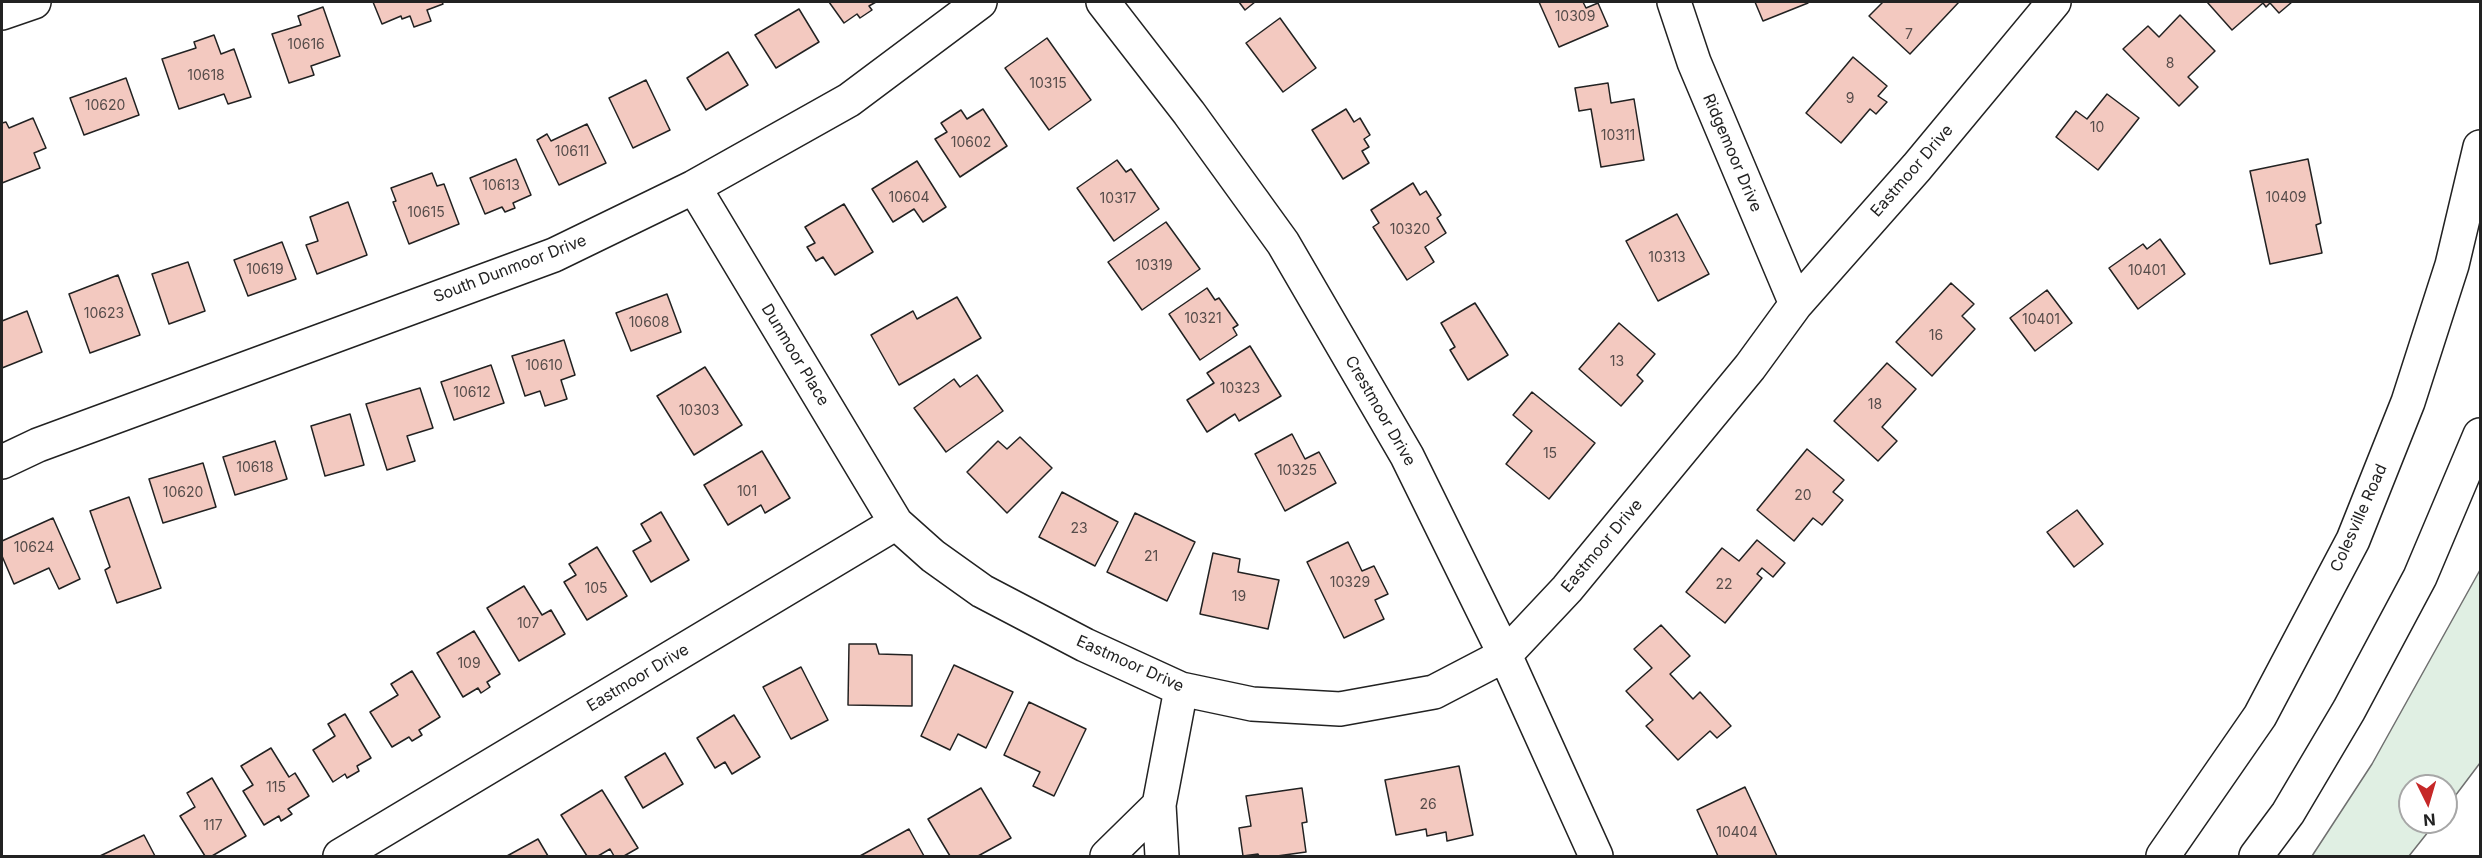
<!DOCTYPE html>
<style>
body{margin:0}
#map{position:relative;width:2482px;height:858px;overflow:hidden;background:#fff;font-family:Inter,sans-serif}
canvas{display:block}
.frame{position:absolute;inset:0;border:3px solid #222;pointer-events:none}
.north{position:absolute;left:2398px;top:774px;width:60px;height:60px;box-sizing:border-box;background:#fff;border:2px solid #a7a7a7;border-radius:50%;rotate:175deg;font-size:16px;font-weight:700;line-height:24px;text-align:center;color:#222}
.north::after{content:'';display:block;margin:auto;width:21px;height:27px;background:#c62828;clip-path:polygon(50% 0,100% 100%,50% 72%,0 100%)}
</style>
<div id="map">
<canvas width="2482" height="858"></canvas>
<div class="frame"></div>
<div class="north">N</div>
</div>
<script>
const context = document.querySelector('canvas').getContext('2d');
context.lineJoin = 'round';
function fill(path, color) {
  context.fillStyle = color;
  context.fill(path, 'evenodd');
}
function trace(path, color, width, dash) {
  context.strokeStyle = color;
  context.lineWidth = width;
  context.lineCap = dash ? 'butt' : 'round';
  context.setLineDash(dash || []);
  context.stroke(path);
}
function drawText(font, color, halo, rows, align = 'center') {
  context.font = font + ' Inter,sans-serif';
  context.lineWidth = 4.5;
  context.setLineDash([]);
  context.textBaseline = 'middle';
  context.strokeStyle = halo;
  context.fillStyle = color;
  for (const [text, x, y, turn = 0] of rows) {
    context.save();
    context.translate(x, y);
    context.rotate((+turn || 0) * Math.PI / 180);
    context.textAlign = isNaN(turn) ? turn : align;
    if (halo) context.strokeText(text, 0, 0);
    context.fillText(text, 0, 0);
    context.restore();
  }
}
const green = new Path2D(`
 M2480,570V763L2446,808V786H2410V822H2436L2409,856H2312L2372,764Z`);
fill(green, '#e0efe3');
trace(green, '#6f6f6f', 1.5);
const building = new Path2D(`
 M373,2H442L443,4L427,10L431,21L414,27L410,16L402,19L401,16L382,24Z
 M829,2H876L869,6L872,10L860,18L857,14L844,23Z
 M1239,2H1255L1245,10Z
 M1539,2H1583L1586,8L1598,3L1608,26L1559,47Z
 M1755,2H1807L1808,3L1763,21Z
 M1883,2H1959L1910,54L1869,16Z
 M2207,2H2292L2279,13L2270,3L2266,7L2263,3L2232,30Z
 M323,7L340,56L311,66L314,75L289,83L272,34L301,25L298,16Z
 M799,9L819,42L776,68L755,35Z
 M2180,15L2215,51L2188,77L2198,87L2179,106L2123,49L2148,26L2159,37Z
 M1280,18L1316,68L1283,92L1246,43Z
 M214,35L221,54L234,49L251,97L228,104L224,94L179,109L162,59L196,48L194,42Z
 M1047,38L1091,100L1049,130L1005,68Z
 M728,52L748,85L706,110L687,78Z
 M1853,57L1887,86L1878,96L1887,102L1876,114L1870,109L1841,143L1806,113Z
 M126,78L139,115L84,135L70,98Z
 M646,80L670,130L633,148L609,98Z
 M1608,83L1611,103L1634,99L1644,160L1601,167L1591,109L1579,111L1575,88Z
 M2107,94L2139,118L2098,170L2056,137L2076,111L2087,119Z
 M983,109L1007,146L960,177L935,139L947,132L941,123L961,110L967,119Z
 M1346,109L1354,122L1360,118L1370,135L1364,139L1369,147L1362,151L1369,163L1343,179L1312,130Z
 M33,118L46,148L34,153L40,168L2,183V123L6,122L9,128Z
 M587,124L606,163L559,185L537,140L547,134L551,141Z
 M516,159L531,195L513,203L515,208L505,212L502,207L485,214L470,178Z
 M2308,159L2321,223L2316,225L2322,253L2270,264L2250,171Z
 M1117,160L1126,172L1131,169L1159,209L1114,241L1077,188Z
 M917,161L946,207L923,222L914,209L893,222L872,189Z
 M432,173L437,186L444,184L459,224L409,244L393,202L396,201L391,188Z
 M1413,183L1420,195L1426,191L1441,215L1437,218L1446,233L1425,247L1434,262L1407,280L1373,227L1379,223L1371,210Z
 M348,202L367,255L317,274L306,245L318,241L310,217Z
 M844,204L873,252L835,275L823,257L816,261L807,247L815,243L805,227Z
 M1677,214L1709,274L1658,301L1626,241Z
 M1166,222L1200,269L1142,310L1108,262Z
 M2160,239L2185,274L2138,309L2109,268L2143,244L2147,249Z
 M282,242L296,279L248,296L234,260Z
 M188,262L205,311L169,324L152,274Z
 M118,275L140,335L90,353L69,294Z
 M1951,283L1974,304L1962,316L1975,329L1932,376L1896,342Z
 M1207,288L1215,300L1219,298L1238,325L1233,328L1237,335L1200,360L1169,314Z
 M2047,290L2072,323L2035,351L2010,318Z
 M667,294L681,332L631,351L616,313Z
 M957,297L981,338L899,385L871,335L913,311L917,319Z
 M1475,303L1508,355L1468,380L1450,350L1455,347L1441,323Z
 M27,311L42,352L2,368V321Z
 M1619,323L1655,354L1637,375L1643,381L1621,406L1579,369Z
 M564,340L575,375L561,380L567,399L545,406L540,391L525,396L512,356Z
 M1250,346L1281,396L1239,421L1235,414L1207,432L1187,400L1214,383L1207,373Z
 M1887,363L1916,389L1882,427L1897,441L1878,461L1834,421Z
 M491,365L504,403L454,420L441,382Z
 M705,367L742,425L694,455L657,396Z
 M977,375L1003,411L946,452L914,408L954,379L960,387Z
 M420,388L433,428L407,436L415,461L387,470L366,404Z
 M1532,392L1595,443L1549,499L1506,464L1532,431L1513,415Z
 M350,414L364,465L325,476L311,426Z
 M1292,434L1305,459L1319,452L1336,483L1285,511L1255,454Z
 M1020,437L1052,468L1007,513L967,472L998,441L1007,449Z
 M275,441L287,479L235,495L223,457Z
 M1807,449L1844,480L1833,492L1843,500L1822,525L1813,518L1794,541L1757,510Z
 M762,451L790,498L765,513L761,505L728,525L704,485Z
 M203,463L216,507L163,523L149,479Z
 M1062,492L1118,522L1095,566L1039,537Z
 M129,497L161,588L117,603L105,570L110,567L90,511Z
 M2077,510L2103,544L2074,567L2047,532Z
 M661,512L689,560L651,582L633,551L651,541L641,524Z
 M1135,513L1195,542L1167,601L1107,572Z
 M53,518L80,579L59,589L49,568L14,584L2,556V541Z
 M1757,540L1785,563L1773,577L1762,568L1757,574L1762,578L1725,623L1686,592L1722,548L1739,561Z
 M1348,542L1362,571L1374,566L1388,594L1375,600L1384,619L1344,638L1307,562Z
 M597,547L627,596L587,620L564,582L576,575L569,564Z
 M1213,553L1240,559L1238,572L1279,580L1268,629L1200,614Z
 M524,586L542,615L551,610L565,634L519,661L487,608Z
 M1661,625L1690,656L1670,674L1693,699L1700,692L1731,726L1717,738L1710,731L1678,760L1646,726L1653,720L1626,691L1652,668L1634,649Z
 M474,631L500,674L487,682L490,687L481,693L478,688L463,697L437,653Z
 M849,644H876L879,654L912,655V706L848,705Z
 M954,665L1013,692L986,748L958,734L950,750L921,736Z
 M801,667L828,720L791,739L763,687Z
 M412,671L440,717L419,730L422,735L412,741L409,737L392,747L370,712L398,695L391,684Z
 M1029,702L1086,729L1054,796L1033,786L1040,772L1004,755Z
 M345,714L371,758L357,766L359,771L347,778L345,774L333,782L313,750L335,736L328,724Z
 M734,715L760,757L732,774L725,762L715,768L697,738Z
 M271,748L289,777L295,773L309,796L288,809L292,814L281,821L279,816L264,825L243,791L253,785L241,766Z
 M665,753L683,784L643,808L625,777Z
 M1459,766L1473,835L1447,841L1446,832L1427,836L1426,829L1396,835L1385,780Z
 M212,778L246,836L212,856H205L180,816L195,807L187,793Z
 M1745,787L1777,856H1718L1697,810Z
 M981,788L1011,838L978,856H950L928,819Z
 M1302,788L1307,822L1302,823L1306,852L1277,856H1259L1258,854L1243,856L1239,828L1251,826L1246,796Z
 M602,790L638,848L624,856H614L610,849L598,856H587L561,815Z
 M909,829L924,856H860Z
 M144,835L155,856H100Z
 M538,839L548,856H507Z`);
fill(building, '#f3c9c0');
trace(building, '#222', 1.5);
const minor = new Path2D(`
 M1103,2L1189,113L1283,243L1407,456L1505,655L1596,856
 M1674,2L1694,62L1796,304
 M2,13L34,2
 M694,187L896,523L933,556L982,591L1085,645L1181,689L1252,704L1340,709L1434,692L1505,655L1567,589L1750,367L1796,304L1917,167L2054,2
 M2,462L38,445L554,255L694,187L849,100L980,2
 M1159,805L1162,856
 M340,856L896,523
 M1107,856L1159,805L1181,689`);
const highway = new Path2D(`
 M2163,856L2260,716L2353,540L2408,402L2452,265L2480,147
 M2256,856L2288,813L2349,710L2420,577L2480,435`);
trace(minor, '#222', 36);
trace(highway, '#222', 36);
trace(minor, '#fff', 33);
trace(highway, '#fff', 33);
drawText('14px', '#564c4a', null, [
 ["10309",1575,17],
 ["7",1909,35],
 ["10616",306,45],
 ["8",2170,64],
 ["10618",206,76],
 ["10315",1048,84],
 ["9",1850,99],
 ["10620",105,106],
 ["10",2097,128],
 ["10311",1618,136],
 ["10602",971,143],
 ["10611",572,152],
 ["10613",501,186],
 ["10604",909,198],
 ["10409",2286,198],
 ["10317",1118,199],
 ["10615",426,213],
 ["10320",1410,230],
 ["10313",1667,258],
 ["10319",1154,266],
 ["10619",265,270],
 ["10401",2147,271],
 ["10623",104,314],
 ["10321",1203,319],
 ["10401",2041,320],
 ["10608",649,323],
 ["16",1936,336],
 ["13",1617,362],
 ["10610",544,366],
 ["10323",1240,389],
 ["10612",472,393],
 ["18",1875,405],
 ["10303",699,411],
 ["15",1550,454],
 ["10618",255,468],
 ["10325",1297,471],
 ["101",747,492],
 ["10620",183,493],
 ["20",1803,496],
 ["23",1079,529],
 ["10624",34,548],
 ["21",1151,557],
 ["10329",1350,583],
 ["22",1724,585],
 ["105",596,589],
 ["19",1239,597],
 ["107",528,624],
 ["109",469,664],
 ["115",276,788],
 ["26",1428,805],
 ["117",213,826],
 ["10404",1737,833]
]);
drawText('16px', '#222', '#fff', [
 ["Ridgemoor Drive",1732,153,67],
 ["Eastmoor Drive",1912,171,-49],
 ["South Dunmoor Drive",510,269,-21],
 ["Dunmoor Place",795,355,59],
 ["Crestmoor Drive",1380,411,60],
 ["Colesville Road",2359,518,-66],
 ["Eastmoor Drive",1602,546,-50],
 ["Eastmoor Drive",1130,664,24],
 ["Eastmoor Drive",638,678,-31]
]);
</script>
